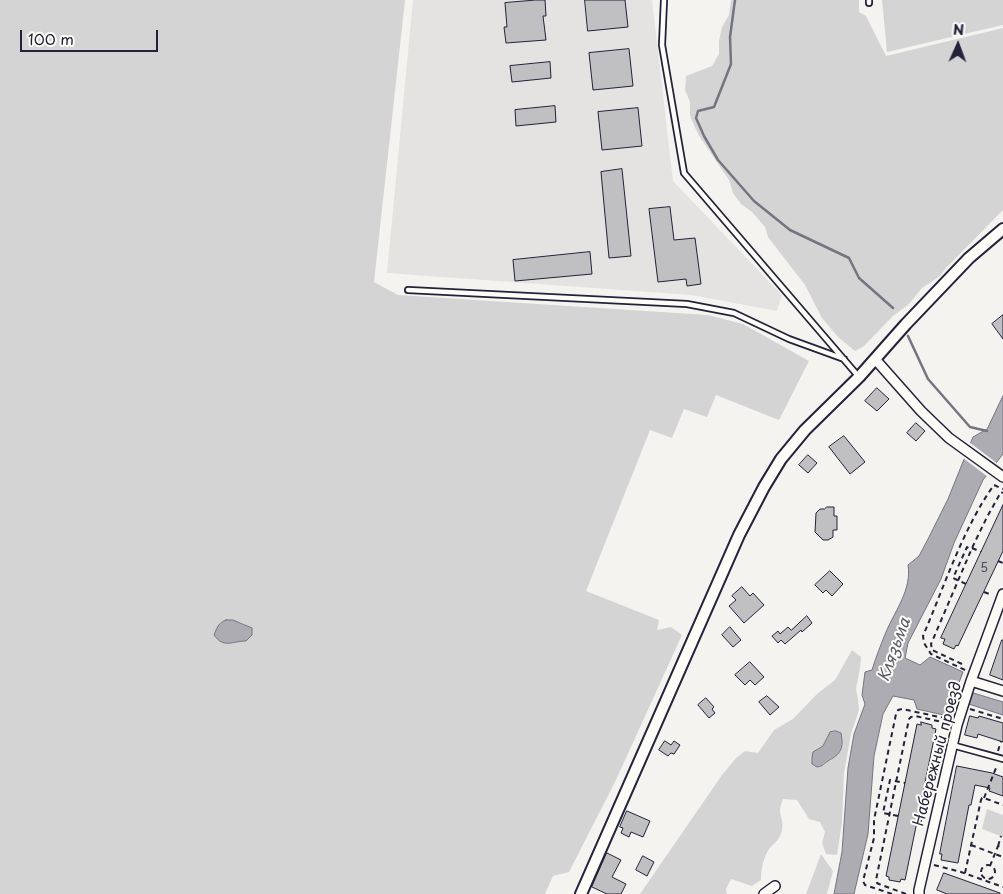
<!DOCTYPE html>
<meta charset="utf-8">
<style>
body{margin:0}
#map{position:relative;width:1003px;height:894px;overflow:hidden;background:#f4f3ef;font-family:"Playpen Sans",sans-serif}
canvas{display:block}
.north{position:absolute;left:933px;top:20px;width:50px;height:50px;-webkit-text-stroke:4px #fdfcf7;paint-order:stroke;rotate:2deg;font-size:14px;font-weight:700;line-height:20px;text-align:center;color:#22223b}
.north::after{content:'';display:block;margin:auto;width:18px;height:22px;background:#22223b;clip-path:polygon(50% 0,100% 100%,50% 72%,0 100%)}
.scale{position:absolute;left:20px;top:30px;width:138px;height:22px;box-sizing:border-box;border:2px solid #22223b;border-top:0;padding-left:6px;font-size:15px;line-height:18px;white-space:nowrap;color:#22223b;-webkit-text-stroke:4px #fdfcf7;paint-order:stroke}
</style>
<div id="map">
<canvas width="1003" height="894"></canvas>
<div class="north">N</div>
<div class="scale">100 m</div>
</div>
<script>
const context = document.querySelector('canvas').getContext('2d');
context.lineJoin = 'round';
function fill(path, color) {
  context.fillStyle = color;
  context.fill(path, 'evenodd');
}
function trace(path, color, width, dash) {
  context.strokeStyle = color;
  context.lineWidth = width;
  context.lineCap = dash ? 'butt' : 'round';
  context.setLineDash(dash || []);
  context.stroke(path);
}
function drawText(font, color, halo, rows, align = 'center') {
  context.font = font + ' "Playpen Sans",sans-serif';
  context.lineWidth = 4;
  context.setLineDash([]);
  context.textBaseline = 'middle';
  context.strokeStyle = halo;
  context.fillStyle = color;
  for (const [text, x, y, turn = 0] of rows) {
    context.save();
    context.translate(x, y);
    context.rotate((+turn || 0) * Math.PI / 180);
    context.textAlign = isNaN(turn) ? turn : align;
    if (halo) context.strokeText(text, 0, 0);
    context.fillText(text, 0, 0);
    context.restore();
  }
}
fill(new Path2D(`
 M413,0H652L673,181L782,295L777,311L691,295L387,273Z`), '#e4e3e2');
fill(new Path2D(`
 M0,0H405L374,282L398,295L708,315L743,324L809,361L779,420L716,395L707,417L684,409L672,438L650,430L586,591L659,620L657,630L671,627L682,635L616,780L569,872L553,876L545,894H0ZM240,622L246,625V641H239L225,644Z
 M731,0H859V12L866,16L886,56L1003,28V210L946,268L940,276L922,288L909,304L893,316L864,346L855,351L838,337L822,318L805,285L768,237L765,227L752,212L741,204L733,193L729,180L698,134L690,116V102L685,90L686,76L712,66L719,54V41L722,27L729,15Z
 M882,0H1003V25L887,52Z
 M852,650L861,657L860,668L856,689L858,700L859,710L851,734L844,773L842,822L837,855L826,854L822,843L825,832L820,822L809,819L797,800L783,799C782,802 780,807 780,810C780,818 784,820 782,830C780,840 775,842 769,849C763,859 761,869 761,880L752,886L731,879L726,889L727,894H640L722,775L736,758L745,751L758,753L774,730L793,719L817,694L835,680ZM830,732L832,760L827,762L823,766L813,752L823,746Z
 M987,809L1003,815V837L982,829Z
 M821,854L833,871L827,894H806Z`), '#d5d4d5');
const water = new Path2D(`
 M1003,396V454L983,480L954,543L941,579L908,643L905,658L920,665L930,657L963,672L957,688L1003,702V715L953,699L948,716L917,709L914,700L893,696L883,714L874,756L868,834L854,894H834L842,852L848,768L854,734L865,704L862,695L865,672L872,670C876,657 881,644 886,632C895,611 912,589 908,565L919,556L928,539L948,499L973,437L987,429Z
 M226,620H233L252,628V635L246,641C232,641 224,649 214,635C217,628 218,623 226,620Z
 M836,731L841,733C844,748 841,754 828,761C824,764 823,766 817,767L812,764V758L813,752L823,746L830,732Z`);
fill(water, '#acacb2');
trace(water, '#757582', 1);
fill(new Path2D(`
 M969,442L998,464L988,477L963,458Z`), '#f4f3ef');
trace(new Path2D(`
 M735,0L730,37L731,64L714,107L698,111L696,118L704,136L718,160L754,201L790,230L849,258L859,278L893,308
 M908,336L928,379L970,427L987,431`), '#757582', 2.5);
const building = new Path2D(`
 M536,0H545L546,16H543L546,40L506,43L504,27H507L505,3Z
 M585,0H625L628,27L588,31Z
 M629,49L633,86L593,90L589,53Z
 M550,62L551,78L512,82L510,66Z
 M555,106L556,122L516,126L515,110Z
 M638,108L642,146L602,150L598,112Z
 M622,169L631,256L609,258L601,172Z
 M670,207L674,240L695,238L701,284L687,286L686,279L658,282L649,209Z
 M590,252L592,274L515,281L513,260Z
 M1003,315V339L992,324Z
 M877,388L889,399L877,411L865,401Z
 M916,423L925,431L916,441L907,433Z
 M844,436L865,462L850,474L829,447Z
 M808,455L817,463L808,473L799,465Z
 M1003,505V551L958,646L956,645L954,649L943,644L945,639L941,638Z
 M827,507H834V516H837V530H833V537L828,540H823L815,532L816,513L820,509H824Z
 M830,571L843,584L832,596L826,590L823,593L815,585Z
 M742,587L750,596L753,593L764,605L744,623L729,606L736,600L732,596Z
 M807,616L812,623L802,632L801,630L785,644L781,640L778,643L772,636L778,631L780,634L788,627L791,630Z
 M730,627L741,640L733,647L722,635Z
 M1002,640H1003V680L990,675Z
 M750,662L764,677L755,685L750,680L745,685L735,675Z
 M767,696L779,707L770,715L759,702Z
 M706,698L714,707L712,709L715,713L709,718L698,705Z
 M970,716L978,718L979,716L1003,723V742L978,734L977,738L965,735Z
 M921,722L932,725V728L936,729L905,880L901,879L900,882L889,880V877L886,876L917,724L921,725Z
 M665,741L671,745L674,741L680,745L674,754L671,753L668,756L659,750Z
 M957,766L992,773L1003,777V796L989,791L990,788L975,785L971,805H969L958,863L941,860L942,854H940Z
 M627,811L650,821L643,837L631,832L629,837L621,833L623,828L620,827Z
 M607,853L621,860L612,877L626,884L621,894H607L592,887Z
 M643,856L654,862L647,876L636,870Z
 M944,873L1000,893V894H947L937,890Z`);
fill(building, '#c0bfc2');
trace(building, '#22223b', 1);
const service = new Path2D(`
 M664,0L662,45L684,173L859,377
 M869,0V3
 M408,290L687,304L734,313L789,339L844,359
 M952,745L1003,759`);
const minor = new Path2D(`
 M875,359L921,411L949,438L1003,477
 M971,681L1003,691
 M764,894L775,886
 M919,894V890L957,725L971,681L1003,594`);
const tertiary = new Path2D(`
 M581,894L739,535L764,487L781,459L805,430L859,377L906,324L969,258L1003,229`);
trace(service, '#22223b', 8);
trace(minor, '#22223b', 12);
trace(tertiary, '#22223b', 14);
trace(new Path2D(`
 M972,548L981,552
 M998,561L1003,563
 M966,584L953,578L967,547L972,550
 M984,592L992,595
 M962,664L932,650L931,644L972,548L987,517L1001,492L1003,493
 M965,670L931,654L924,643L923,636C944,587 963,528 994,485L1003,489
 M970,709L1003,719
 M998,751L1001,741
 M924,787L932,788
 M984,798L996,768
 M898,816L883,813L890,780L905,783
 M917,820L925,822
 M971,845L1003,857
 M998,846L1001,836
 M934,865L961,872L1003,887
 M981 872a7 7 0 1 1 14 0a7 7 0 1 1-14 0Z
 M990,866L998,846L1003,847
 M965,873L981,800L982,798H984L1003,805
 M892,894L865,885L863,881L874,838V820L896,714L898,710L902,709L949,719
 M906,894L879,884L877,883L876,880L909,719L911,717L915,716L947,723`), '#22223b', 2, [5, 4]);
trace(service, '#fdfcf7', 4.5);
trace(minor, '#fdfcf7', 9);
trace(tertiary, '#fdfcf7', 10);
drawText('12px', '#4a495d', null, [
 ["5",984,569]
]);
drawText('15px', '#22223b', '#fdfcf7', [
 ["Набережный проезд",938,754,-75]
]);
drawText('italic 16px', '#59596b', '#fdfcf7', [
 ["Клязьма",895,650,-70]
]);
</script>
